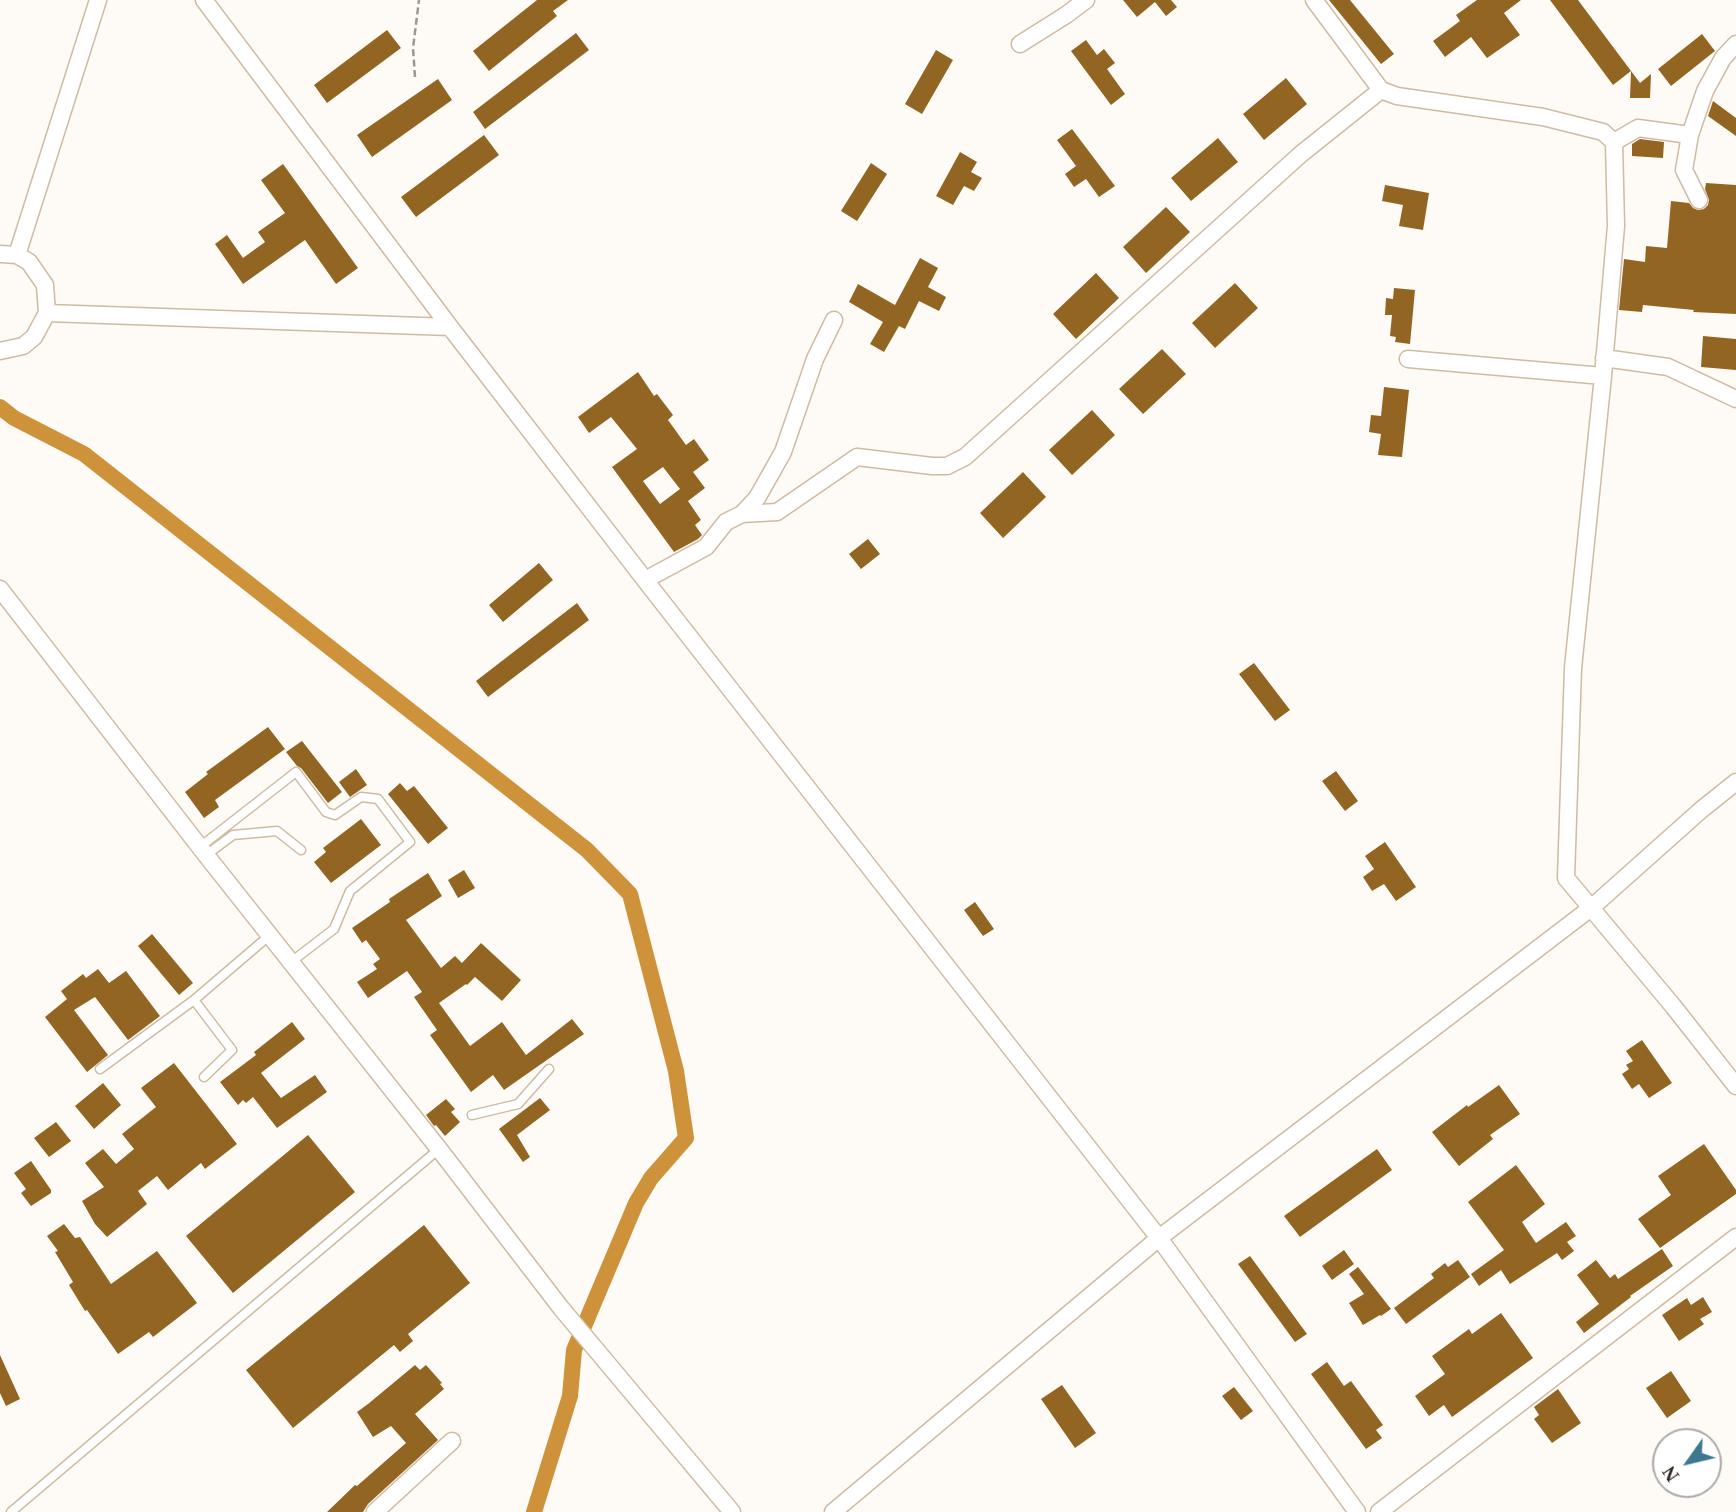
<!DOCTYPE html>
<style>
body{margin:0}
#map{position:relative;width:1736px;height:1512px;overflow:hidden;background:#fefaf5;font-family:Georgia,serif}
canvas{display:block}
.north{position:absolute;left:1652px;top:1428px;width:70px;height:70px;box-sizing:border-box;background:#fff;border:2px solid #adaaa6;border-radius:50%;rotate:236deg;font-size:19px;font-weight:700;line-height:28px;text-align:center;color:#312a20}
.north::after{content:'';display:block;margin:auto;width:24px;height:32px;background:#3c7990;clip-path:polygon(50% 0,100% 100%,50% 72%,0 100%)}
</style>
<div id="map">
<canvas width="1736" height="1512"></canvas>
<div class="north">N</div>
</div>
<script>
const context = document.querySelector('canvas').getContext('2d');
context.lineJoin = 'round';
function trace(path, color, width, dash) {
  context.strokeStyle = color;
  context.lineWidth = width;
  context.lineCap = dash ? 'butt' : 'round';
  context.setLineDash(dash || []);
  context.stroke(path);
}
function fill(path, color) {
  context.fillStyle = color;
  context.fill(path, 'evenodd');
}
trace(new Path2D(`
 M0,407L14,418L84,454L587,850L630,894L676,1071L686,1138L651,1178L636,1203L574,1350L570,1396L534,1512`), '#cd923a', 16);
fill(new Path2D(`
 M537,0H568L553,11L557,16L489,71L473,51Z
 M1123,0H1171L1177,7L1166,16L1155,2L1137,17Z
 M1329,0H1350L1394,54L1381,64Z
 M1477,0H1521L1504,13L1520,35L1487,58L1471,37L1445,57L1433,41L1460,21L1456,15Z
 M1550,0H1578L1640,83L1651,74L1650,98H1630L1631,71L1613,85Z
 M387,30L401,48L327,103L314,85Z
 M576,33L589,50L485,129L473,112Z
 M1702,34L1715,51L1671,86L1658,69Z
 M1086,40L1097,55L1104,49L1115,63L1107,69L1125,94L1111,105L1071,51Z
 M936,50L953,60L922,114L905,104Z
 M1286,78L1307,104L1264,140L1243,114Z
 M438,79L452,100L372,157L357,135Z
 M1713,101L1736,118V136L1708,116Z
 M1072,129L1115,186L1099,197L1086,179L1074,187L1065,174L1076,166L1057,140Z
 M484,135L499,155L416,217L401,197Z
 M1218,138L1238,162L1191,201L1171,178Z
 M1640,139L1664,142L1663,158L1632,156V144Z
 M960,152L977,162L971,172L982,178L974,191L964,186L953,205L936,196Z
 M871,163L887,174L857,221L841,211Z
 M283,164L358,268L336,284L305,240L243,284L215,244L227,235L243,258L265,242L258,232L285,213L261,180Z
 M1706,183L1736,185V314L1693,312L1694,310L1643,305L1642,312L1619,310L1624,259L1645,262L1646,246L1667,248L1671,201L1689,203L1693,208L1698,210L1704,209L1708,205L1709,200L1705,189Z
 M1385,185L1429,193L1423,230L1399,226L1403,205L1382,201Z
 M1166,207L1190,232L1146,273L1123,247Z
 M920,258L938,268L928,287L946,297L939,311L919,301L905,329L899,326L884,352L870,344L883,322L849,302L858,284L895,305Z
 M1096,273L1119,298L1076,339L1053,314Z
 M1235,283L1258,308L1215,348L1192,323Z
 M1394,288L1415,290L1410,344L1395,342L1396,337L1390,336L1392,315H1385L1386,298L1393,299Z
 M1703,336L1736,339V370L1701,367Z
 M1162,349L1186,374L1143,414L1119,389Z
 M638,372L654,396L657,394L673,415L668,420L686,445L694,439L709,460L693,472L705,488L688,501L701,520L695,525L702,535L698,539L674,552L612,467L637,449L611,417L589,433L578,417ZM663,467L680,489L660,504L643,481Z
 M1384,387L1409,390L1402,457L1378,455L1381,434L1369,432L1371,415L1381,416Z
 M1092,410L1115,435L1072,475L1049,450Z
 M1023,472L1046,497L1003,538L980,513Z
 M868,539L880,554L861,569L849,554Z
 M539,563L553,580L503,622L489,605Z
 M577,603L589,620L488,697L476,681Z
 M1254,663L1290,710L1275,721L1239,674Z
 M268,727L285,749L215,800L219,807L204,818L185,792L208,774L206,772Z
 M302,741L342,792L328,803L301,768L297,766L286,752Z
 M356,769L367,785L350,797L339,782Z
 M1336,771L1358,801L1345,811L1322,781Z
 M400,783L407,791L414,786L448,828L428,844L388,794Z
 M361,819L381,845L331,883L314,862L326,852L323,848Z
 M1385,842L1416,887L1396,901L1384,884L1372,891L1363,877L1374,869L1365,856Z
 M464,870L475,888L458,898L448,880Z
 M428,873L442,896L406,920L441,968L455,956L462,963L481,943L521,980L502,1001L475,977L467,985L466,984L439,1003L470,1046L502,1022L526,1055L572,1019L584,1034L504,1090L493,1075L471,1092L430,1035L437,1030L414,997L422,992L407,971L368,998L357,982L377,969L373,964L380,959L366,940L362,943L352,928L390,902L389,899Z
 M975,902L994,929L983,936L964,910Z
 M152,934L193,983L179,995L138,946Z
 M98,969L109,983L126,971L160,1016L128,1040L95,997L74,1010L108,1055L87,1072L45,1017L67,999L61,991L83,974L86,978Z
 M292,1022L305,1039L261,1073L281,1098L315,1075L327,1092L277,1128L253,1097L246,1103L243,1100L238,1105L220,1082L256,1055L254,1052Z
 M1642,1040L1672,1083L1649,1098L1639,1084L1632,1089L1622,1074L1629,1069L1626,1065L1633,1061L1626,1051Z
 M174,1063L237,1144L205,1169L201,1163L168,1190L157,1176L138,1191L147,1204L107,1237L95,1224L82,1201L104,1187L85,1163L103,1149L116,1164L134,1149L122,1134L156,1107L141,1088Z
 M103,1083L121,1105L94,1129L75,1106Z
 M1499,1085L1520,1114L1490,1135L1493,1139L1459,1166L1432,1132L1467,1105L1468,1107Z
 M540,1098L550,1110L517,1135L530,1157L523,1162L499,1129Z
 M446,1099L455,1109L451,1112L460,1122L445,1136L436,1125L434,1126L426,1115Z
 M56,1122L71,1141L49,1157L34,1138Z
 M308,1135L355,1192L233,1293L186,1236Z
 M1704,1144L1736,1190V1194L1660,1248L1638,1219L1671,1195L1658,1176Z
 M1377,1149L1392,1170L1300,1237L1284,1216Z
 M31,1161L51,1190V1193L31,1206L21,1193L26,1189L14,1173Z
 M1516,1165L1545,1204L1522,1222L1536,1243L1566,1222L1576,1236L1567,1242L1574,1251L1562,1260L1557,1253L1510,1284L1501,1270L1479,1286L1471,1274L1504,1250L1468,1202Z
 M64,1224L75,1238L80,1237L111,1284L157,1251L197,1303L153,1337L149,1332L118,1354L87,1310L85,1311L69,1285L73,1282L55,1252L58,1251L47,1236Z
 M424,1225L470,1283L408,1334L413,1341L400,1352L394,1345L293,1428L246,1370Z
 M1662,1249L1673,1266L1630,1296L1631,1297L1584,1333L1576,1322L1599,1304L1577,1275L1596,1260L1610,1278L1615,1274L1618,1279Z
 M1344,1250L1354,1264L1332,1280L1322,1266Z
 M1250,1256L1307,1334L1295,1342L1238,1264Z
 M1458,1260L1470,1277L1406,1324L1394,1308L1434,1278L1431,1274L1445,1263L1448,1267Z
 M1358,1267L1391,1309L1381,1316L1380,1315L1363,1325L1349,1303L1364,1294L1349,1274Z
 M1703,1297L1712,1312L1700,1319L1704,1324L1679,1341L1662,1315L1687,1298L1691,1305Z
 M1501,1313L1533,1358L1452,1417L1444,1405L1429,1416L1415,1396L1445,1374L1432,1356L1469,1329L1472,1334Z
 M0,1355L20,1399L6,1406L0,1393Z
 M1327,1362L1344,1386L1351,1381L1383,1425L1376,1430L1382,1438L1366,1449L1311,1374Z
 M415,1365L420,1370L426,1365L442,1383L440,1384L444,1389L415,1414L438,1440L368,1504L363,1512H327L355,1485L357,1486L406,1443L391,1426L373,1437L357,1412L368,1404Z
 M1671,1371L1691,1401L1667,1418L1646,1388Z
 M1062,1385L1096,1433L1075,1448L1041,1399Z
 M1234,1387L1253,1411L1241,1420L1222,1396Z
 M1558,1389L1581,1423L1552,1443L1534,1419L1539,1415L1534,1407Z`), '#926622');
const service = new Path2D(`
 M200,847L296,772L326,812L335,815L361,797L378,799L410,842L350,891L334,929L291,962
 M206,855L233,835L277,831L301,850
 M194,1000L232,1050L204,1077
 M100,1069L194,1000L270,935
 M472,1115L518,1104L549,1069
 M11,1512L439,1149`);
const minor = new Path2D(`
 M204,0L450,327L645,580L1159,1238L1357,1512
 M1314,0L1381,90L1397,96L1543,117L1603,132L1614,142L1616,226L1603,376L1573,668L1566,878L1673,1006L1736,1086
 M1020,44L1066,15L1086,0
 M1614,142L1638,128L1690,135
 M1699,200L1684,170L1690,135L1705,91L1723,58L1736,44
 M0,254L17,255L29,262L45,285L47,313L34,337L23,346L0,351
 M17,255L98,0
 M47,313L450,327
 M1604,358L1668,367L1736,399
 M1408,359L1603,376
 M742,514L777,512L857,457L932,466H947L965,457L1301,154L1381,90
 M645,580L706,547L726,522L742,514L757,498L783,452L815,359L834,320
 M0,589L206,855L439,1149L561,1308L732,1512
 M375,1512L452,1441
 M833,1512L1159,1238L1591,908L1701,810L1736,782
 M1379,1512L1736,1237`);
trace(service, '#cebba2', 11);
trace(minor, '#cebba2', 19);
trace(new Path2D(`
 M415,77L413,48L419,0`), '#9d9790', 2.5, [7, 3.5]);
trace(service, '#fff', 8);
trace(minor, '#fff', 16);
</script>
